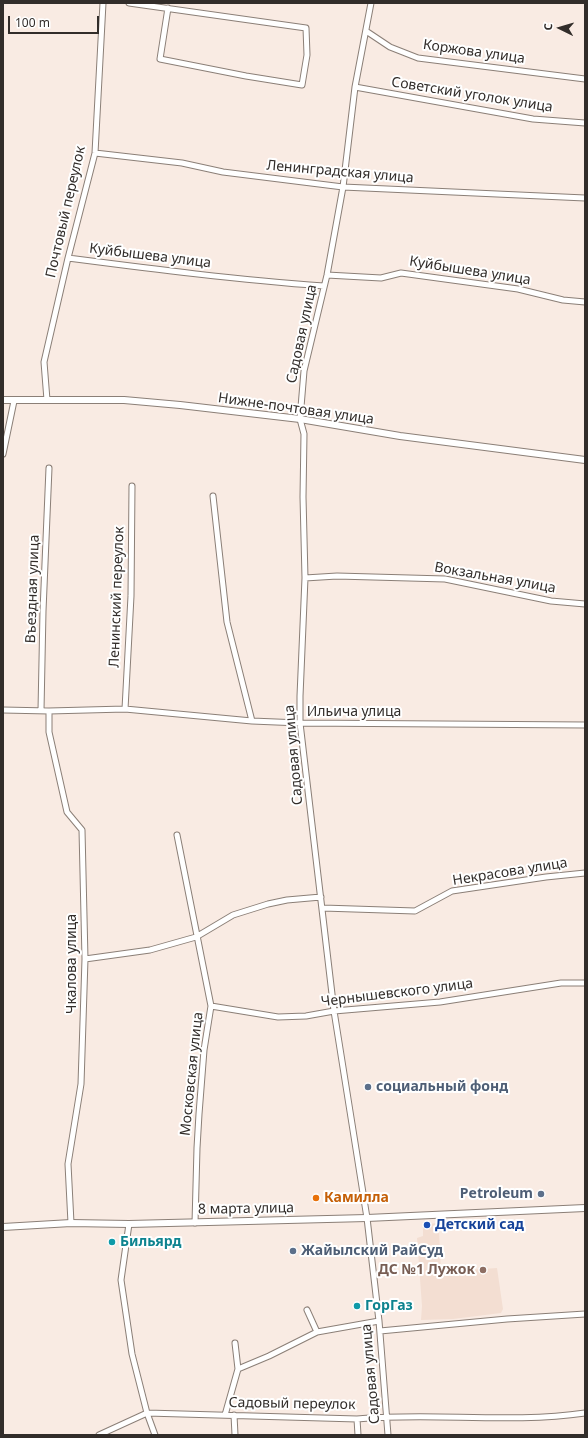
<!DOCTYPE html>
<meta charset="utf-8">
<style>
body{margin:0}
#map{position:relative;width:588px;height:1438px;overflow:hidden;background:#f9ebe3;font-family:"Noto Sans",sans-serif}
canvas{display:block}
.frame{position:absolute;inset:0;border:4px solid #322d2a;pointer-events:none}
.north{position:absolute;left:540px;top:8px;width:40px;height:40px;-webkit-text-stroke:3px #fff;paint-order:stroke;rotate:275deg;font-size:11px;font-weight:700;line-height:16px;text-align:center;color:#322d2a}
.north::after{content:'';display:block;margin:auto;width:14px;height:18px;background:#322d2a;clip-path:polygon(50% 0,100% 100%,50% 72%,0 100%)}
.scale{position:absolute;left:8px;top:16px;width:91px;height:18px;box-sizing:border-box;border:2px solid #322d2a;border-top:0;padding-left:5px;font-size:12px;line-height:14px;white-space:nowrap;color:#322d2a;-webkit-text-stroke:3px #fff;paint-order:stroke}
</style>
<div id="map">
<canvas width="588" height="1438"></canvas>
<div class="frame"></div>
<div class="north">С</div>
<div class="scale">100 m</div>
</div>
<script>
const context = document.querySelector('canvas').getContext('2d');
context.lineJoin = 'round';
function fill(path, color) {
  context.fillStyle = color;
  context.fill(path, 'evenodd');
}
function trace(path, color, width, dash) {
  context.strokeStyle = color;
  context.lineWidth = width;
  context.lineCap = dash ? 'butt' : 'round';
  context.setLineDash(dash || []);
  context.stroke(path);
}
function drawText(font, color, halo, rows, align = 'center') {
  context.font = font + ' "Noto Sans",sans-serif';
  context.lineWidth = 4;
  context.setLineDash([]);
  context.textBaseline = 'middle';
  context.strokeStyle = halo;
  context.fillStyle = color;
  for (const [text, x, y, turn = 0] of rows) {
    context.save();
    context.translate(x, y);
    context.rotate((+turn || 0) * Math.PI / 180);
    context.textAlign = isNaN(turn) ? turn : align;
    if (halo) context.strokeText(text, 0, 0);
    context.fillText(text, 0, 0);
    context.restore();
  }
}
fill(new Path2D(`
 M443,1222V1230L439,1231L441,1272L497,1268L503,1309L501,1313L453,1319L421,1320L422,1306L417,1238L423,1236V1225Z`), '#f3ded2');
const minor = new Path2D(`
 M129,3L306,28L307,55L302,85L246,76L160,59L168,8
 M371,3L355,87L343,187L327,275L304,371L300,419L304,434L303,497L305,578L300,696V723L334,1011L367,1218L379,1321L388,1435
 M366,31L390,47L418,58L585,79
 M355,87L533,119L585,123
 M95,153L182,163L223,172L343,187L585,198
 M68,258C153,269 238,280 324,286
 M327,275L381,278L401,273L518,289L563,300L585,302
 M47,400L44,362L68,258L95,153L103,3
 M3,454L14,401
 M213,496L227,622L252,721
 M305,578L337,576L445,579L551,601L585,604
 M125,709L131,596L132,486
 M3,710L49,711L125,709L252,721L300,723L585,725
 M41,710L43,611L49,468
 M49,711V732L67,812L82,830L85,959L81,1084L68,1164L71,1223
 M177,835L211,1006L204,1050L199,1114L197,1148L195,1223
 M323,908L415,911L452,891L546,877L585,873
 M85,959L150,950L196,937L233,915L268,904L287,900L321,897
 M211,1006L278,1017L306,1016L334,1011L440,1002L561,983H585
 M129,1224L121,1280L132,1354L147,1413L155,1435
 M307,1310L317,1332
 M380,1331L507,1319L585,1314
 M235,1343L238,1369
 M225,1415L238,1369L269,1356L317,1332L379,1321
 M234,1415L235,1435
 M357,1419L358,1435
 M99,1435L147,1413L357,1419C432,1412 509,1424 585,1413`);
const tertiary = new Path2D(`
 M3,400H124L180,405L300,419L400,436L585,460
 M3,1227L71,1223L129,1224L367,1218L585,1208`);
trace(minor, '#8b7f77', 7);
trace(tertiary, '#8b7f77', 8);
trace(minor, '#fff', 5);
trace(tertiary, '#fff', 6);
for (const [x, y, r, color] of [
 [368,1087,4,"#5c6f8a"],
 [541,1194,4,"#5c6f8a"],
 [316,1198,4,"#e8710a"],
 [427,1225,4,"#1a4fb4"],
 [112,1242,4,"#0f9aa8"],
 [293,1251,4,"#5c6f8a"],
 [483,1270,4,"#8d6e63"],
 [357,1306,4,"#0f9aa8"]
]) {
  const dot = new Path2D();
  dot.arc(x, y, r, 0, 2 * Math.PI);
  context.fillStyle = color;
  context.fill(dot);
  trace(dot, '#fff', 1.5);
}
drawText('14px', '#322d2a', '#fff', [
 ["Коржова улица",474,52,8],
 ["Советский уголок улица",472,95,9],
 ["Ленинградская улица",340,172,5],
 ["Почтовый переулок",66,212,-77],
 ["Куйбышева улица",150,256,7],
 ["Куйбышева улица",470,271,9],
 ["Садовая улица",302,334,-78],
 ["Нижне-почтовая улица",296,409,8],
 ["Вокзальная улица",495,578,10],
 ["Въездная улица",33,589,-88],
 ["Ленинский переулок",117,597,-88],
 ["Ильича улица",354,712],
 ["Садовая улица",294,755,-95],
 ["Некрасова улица",510,872,-9],
 ["Чкалова улица",72,964,-90],
 ["Чернышевского улица",397,993,-7],
 ["Московская улица",192,1074,-84],
 ["8 марта улица",246,1209,-1],
 ["Садовая улица",371,1374,-95],
 ["Садовый переулок",292,1404,1]
]);
drawText('bold 14px', '#4e5e75', '#fff', [
 ["социальный фонд",376,1087],
 ["Petroleum",533,1194,"right"],
 ["Жайылский РайСуд",301,1251]
], 'left');
drawText('bold 14px', '#c56008', '#fff', [
 ["Камилла",324,1198]
], 'left');
drawText('bold 14px', '#164399', '#fff', [
 ["Детский сад",435,1225]
], 'left');
drawText('bold 14px', '#0d838f', '#fff', [
 ["Бильярд",120,1242],
 ["ГорГаз",365,1306]
], 'left');
drawText('bold 14px', '#785e54', '#fff', [
 ["ДС №1 Лужок",475,1270]
], 'right');
</script>
